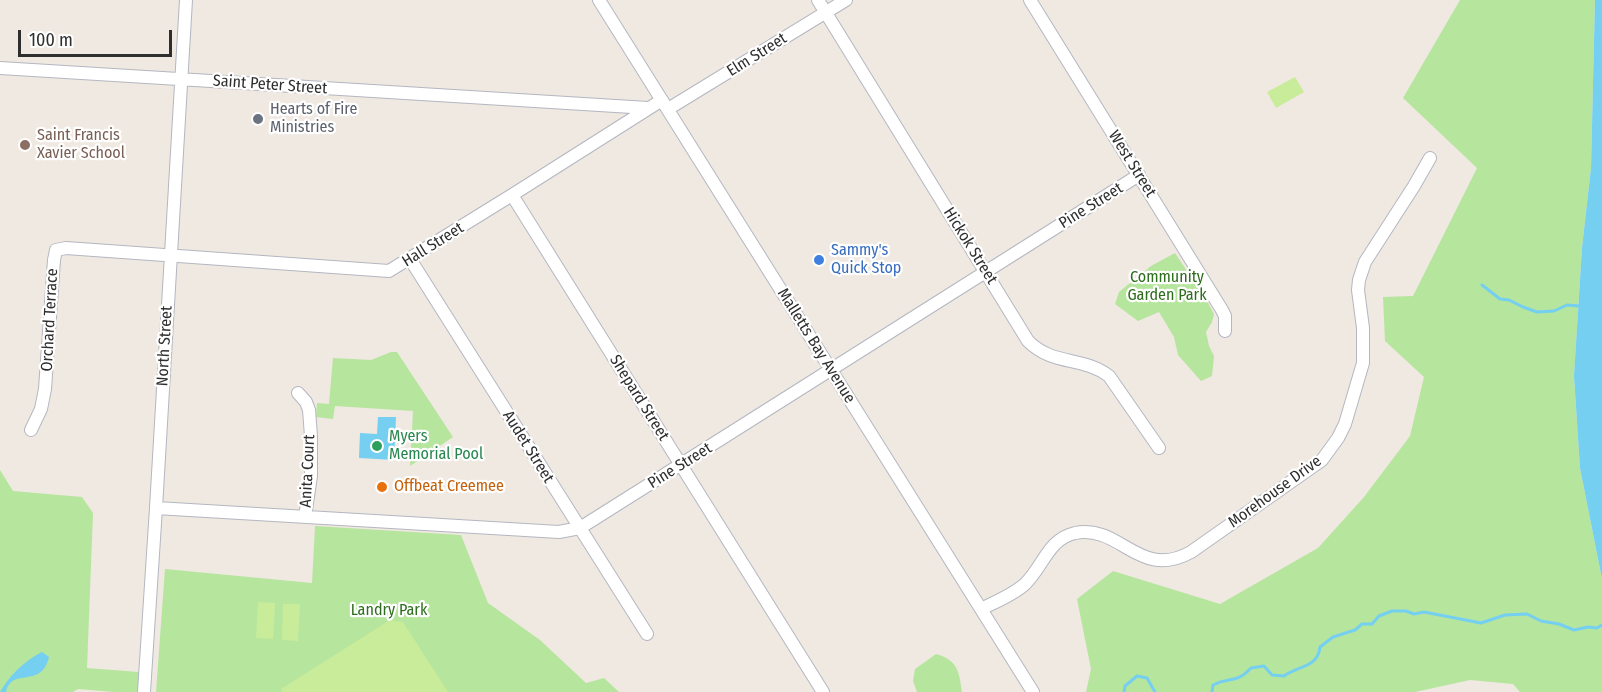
<!DOCTYPE html>
<style>
body{margin:0}
#map{position:relative;width:1602px;height:692px;overflow:hidden;background:#efe9e1;font-family:"Fira Sans Condensed",sans-serif}
canvas{display:block}
.scale{position:absolute;left:18px;top:30px;width:154px;height:27px;box-sizing:border-box;border:3px solid #2e2e2e;border-top:0;padding-left:8px;font-size:18px;line-height:21px;white-space:nowrap;color:#2e2e2e;-webkit-text-stroke:4px #fff;paint-order:stroke}
</style>
<div id="map">
<canvas width="1602" height="692"></canvas>
<div class="scale">100 m</div>
</div>
<script>
const context = document.querySelector('canvas').getContext('2d');
context.lineJoin = 'round';
function fill(path, color) {
  context.fillStyle = color;
  context.fill(path, 'evenodd');
}
function trace(path, color, width, dash) {
  context.strokeStyle = color;
  context.lineWidth = width;
  context.lineCap = dash ? 'butt' : 'round';
  context.setLineDash(dash || []);
  context.stroke(path);
}
function drawText(font, color, halo, rows, align = 'center') {
  context.font = font + ' "Fira Sans Condensed",sans-serif';
  context.lineWidth = 4.5;
  context.setLineDash([]);
  context.textBaseline = 'middle';
  context.strokeStyle = halo;
  context.fillStyle = color;
  for (const [text, x, y, turn = 0] of rows) {
    context.save();
    context.translate(x, y);
    context.rotate((+turn || 0) * Math.PI / 180);
    context.textAlign = isNaN(turn) ? turn : align;
    if (halo) context.strokeText(text, 0, 0);
    context.fillText(text, 0, 0);
    context.restore();
  }
}
fill(new Path2D(`
 M1460,0H1595L1591,168L1582,248L1574,376L1580,468L1602,579V692H1520L1513,684L1470,680L1415,692H1086L1091,669L1077,599L1113,571L1220,604L1318,548L1364,497L1410,436L1424,377L1385,341L1383,297L1413,296L1477,168L1403,98Z
 M1175,253L1207,301L1214,314L1212,322L1206,332L1209,346L1214,356L1212,376L1201,381L1178,355L1174,337L1159,312L1138,321L1115,304L1119,292L1151,266Z
 M391,352H397L453,437L410,466L413,411L335,406L333,419L316,417L317,403L329,404L333,358L371,360Z
 M0,470L13,491L82,497L93,513L87,668L139,672L138,692H114L78,689L73,692H0Z
 M315,526L461,535L488,603L540,640L586,683L604,678L619,692H156L165,569L312,583Z
 M936,654C958,660 959,672 962,692H917L913,681L915,669Z`), '#b6e59e');
fill(new Path2D(`
 M1295,77L1304,92L1276,108L1267,92Z
 M258,602L275,603L273,639L256,638Z
 M283,604H300L298,641L282,640Z
 M390,620L403,622L448,692H283L281,689Z`), '#c9ec9a');
fill(new Path2D(`
 M1595,0H1602V579L1580,468L1574,376L1582,248L1591,168Z
 M378,417H396L394,460L359,458L360,433L377,434Z
 M42,652L49,657C41,690 12,666 6,692H0C10,675 24,661 42,652Z`), '#75cff0');
trace(new Path2D(`
 M1482,285L1500,299L1509,300L1523,307L1537,312L1554,311L1567,305L1580,306
 M1124,692L1125,686L1137,676L1147,678L1155,692
 M1212,692L1213,685C1230,676 1235,685 1251,668L1264,666L1272,675L1284,676C1297,666 1318,668 1320,647L1333,637L1355,630L1362,624H1372L1379,616L1392,611H1406L1414,614L1424,612L1481,623L1505,615L1527,614L1541,621L1559,624L1574,630L1588,627L1597,628L1602,625`), '#75cff0', 3);
const minor = new Path2D(`
 M599,0L1033,692
 M818,0L1028,341C1053,366 1082,356 1109,376L1159,448
 M1030,0L1222,310L1225,316V331
 M0,68L648,108
 M668,109L846,0
 M512,195L823,692
 M410,259L647,634
 M298,393L306,402L309,410L311,436V476L305,517
 M31,430L41,409L45,389L54,260L56,250L66,248L389,271L512,195L662,100
 M156,508L559,532L580,528L1139,175
 M981,609C995,602 1013,595 1025,584C1043,567 1048,539 1075,533C1121,524 1139,581 1191,552L1312,467L1322,460L1338,438L1345,424L1363,363V328L1358,290L1359,280L1365,262L1414,186L1430,158
 M144,692L156,508L186,0`);
trace(minor, '#b4b7c1', 14);
trace(minor, '#fff', 12);
for (const [x, y, r, color] of [
 [258,119,6,"#6b7280"],
 [25,145,6,"#8d6e63"],
 [819,260,6,"#3f7fe0"],
 [377,446,6,"#2e9e5b"],
 [382,487,6,"#e8710a"]
]) {
  const dot = new Path2D();
  dot.arc(x, y, r, 0, 2 * Math.PI);
  context.fillStyle = color;
  context.fill(dot);
  trace(dot, '#fff', 2);
}
drawText('16px', '#2e2e2e', '#fff', [
 ["Elm Street",757,55,-32],
 ["Saint Peter Street",270,85,4],
 ["West Street",1132,164,58],
 ["Pine Street",1091,206,-32],
 ["Hall Street",433,245,-32],
 ["Hickok Street",970,246,58],
 ["Orchard Terrace",50,320,-87],
 ["North Street",165,346,-87],
 ["Malletts Bay Avenue",816,346,58],
 ["Shepard Street",639,398,58],
 ["Audet Street",528,447,58],
 ["Pine Street",680,466,-32],
 ["Anita Court",308,471,-87],
 ["Morehouse Drive",1275,492,-36]
]);
drawText('16px', '#5b616d', '#fff', [
 ["Hearts of Fire",270,110],
 ["Ministries",270,128]
], 'left');
drawText('16px', '#785e54', '#fff', [
 ["Saint Francis",37,136],
 ["Xavier School",37,154]
], 'left');
drawText('16px', '#366cbe', '#fff', [
 ["Sammy's",831,251],
 ["Quick Stop",831,269]
], 'left');
drawText('16px', '#2c6e1b', '#fff', [
 ["Community",1167,278],
 ["Garden Park",1167,296],
 ["Landry Park",389,611]
]);
drawText('16px', '#27864d', '#fff', [
 ["Myers",389,437],
 ["Memorial Pool",389,455]
], 'left');
drawText('16px', '#c56008', '#fff', [
 ["Offbeat Creemee",394,487]
], 'left');
</script>
